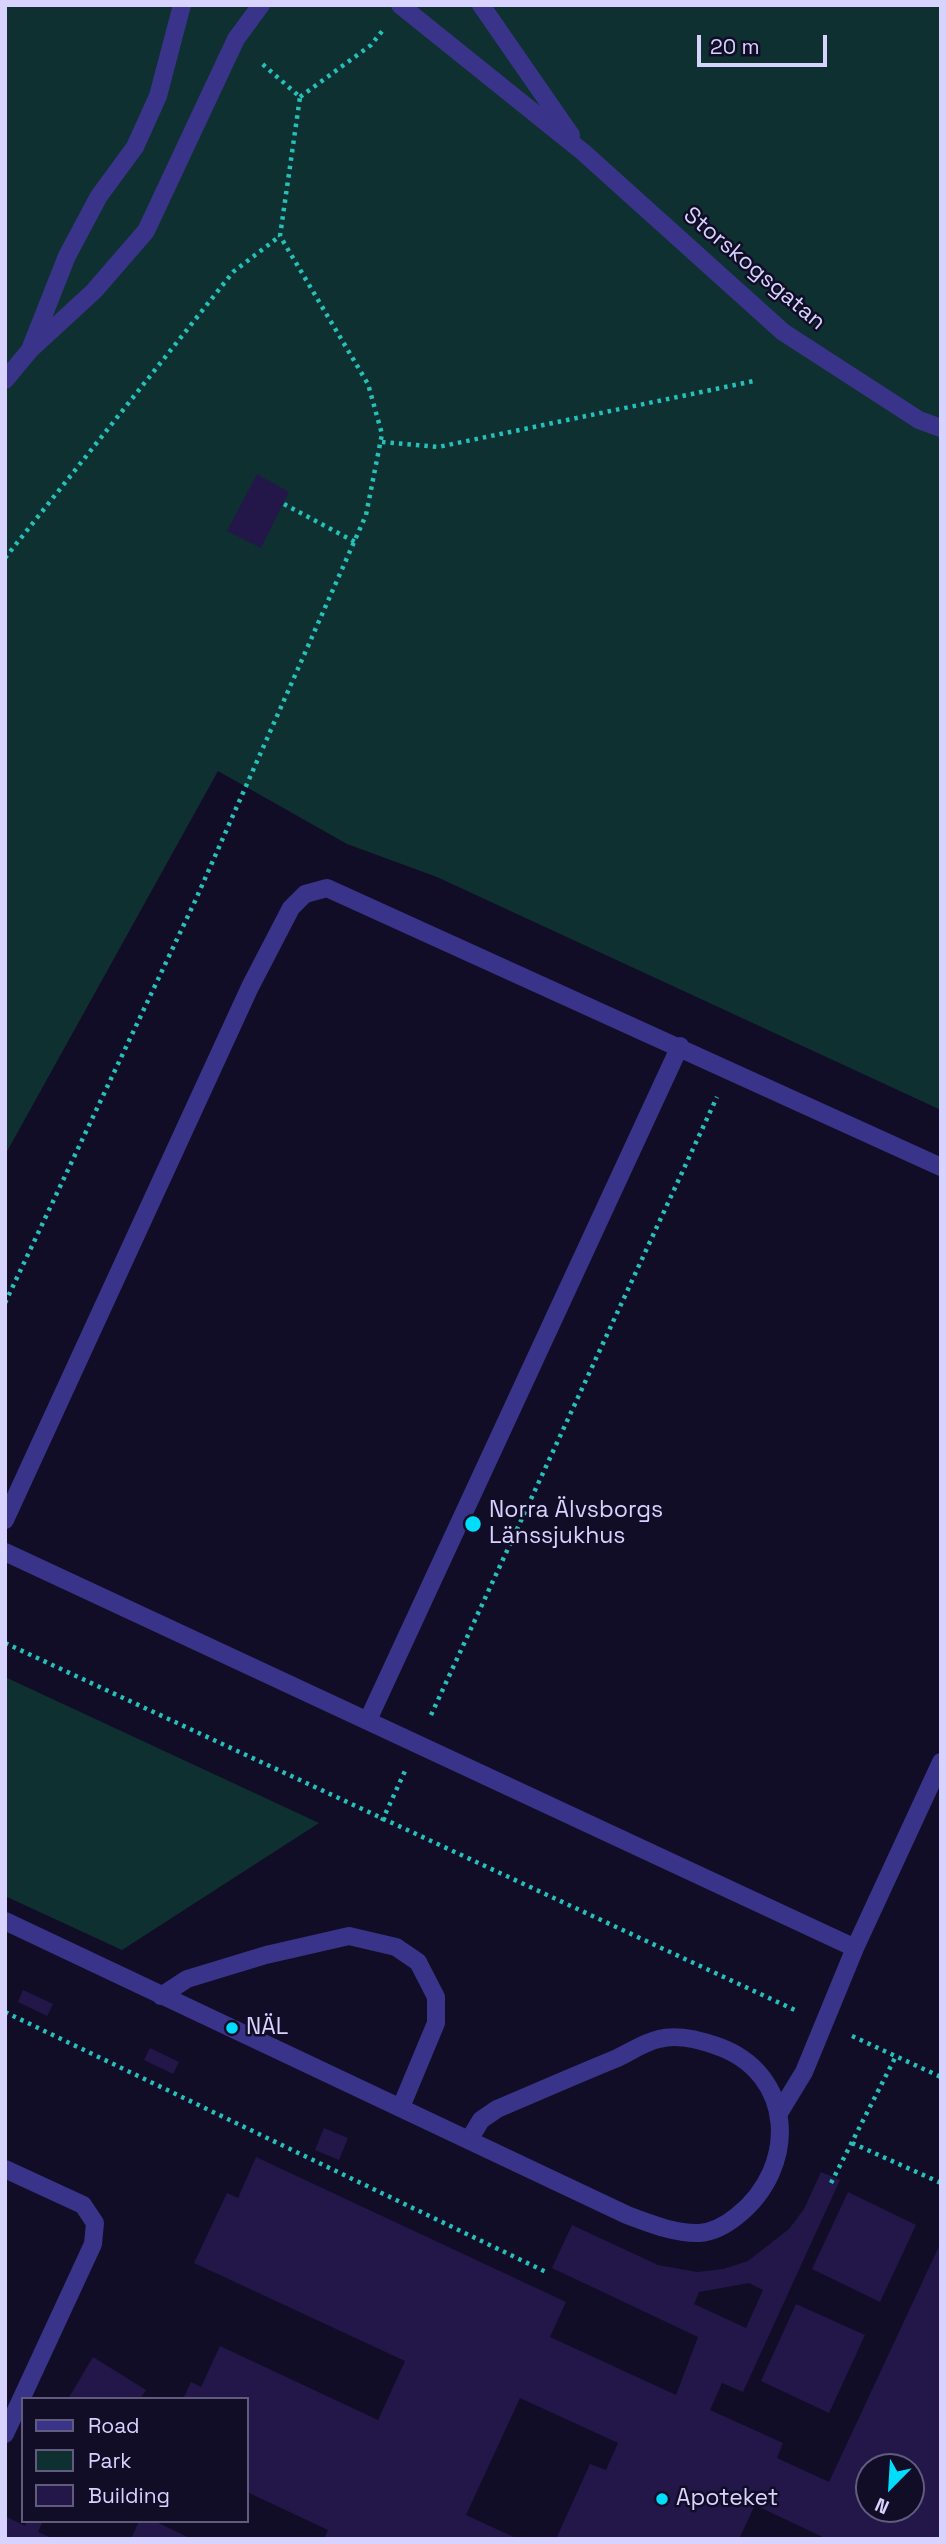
<!DOCTYPE html>
<meta charset="utf-8">
<style>
body{margin:0}
#map{position:relative;width:946px;height:2544px;overflow:hidden;background:#120d26;font-family:"Space Grotesk",sans-serif}
canvas{display:block}
.frame{position:absolute;inset:0;border:7px solid #d8d2ff;pointer-events:none}
.legend{position:absolute;left:21px;top:2397px;width:228px;height:126px;box-sizing:border-box;background:#120d26;border:2px solid #615c7d;margin:0;padding:9px 12px;list-style:none;font-size:21px;color:#d8d2ff}
.legend li{display:flex;align-items:center;gap:14px;height:35px}
.legend b{width:35px;border:2px solid #615c7d}
.north{position:absolute;left:855px;top:2453px;width:70px;height:70px;box-sizing:border-box;background:#120d26;border:2px solid #615c7d;border-radius:50%;rotate:204deg;font-size:19px;font-weight:700;line-height:28px;text-align:center;color:#d8d2ff}
.north::after{content:'';display:block;margin:auto;width:24px;height:32px;background:#00ddfd;clip-path:polygon(50% 0,100% 100%,50% 72%,0 100%)}
.scale{position:absolute;left:697px;top:35px;width:130px;height:32px;box-sizing:border-box;border:4px solid #d8d2ff;border-top:0;padding-left:9px;font-size:21px;line-height:24px;white-space:nowrap;color:#d8d2ff;-webkit-text-stroke:5px #120d26;paint-order:stroke}
</style>
<div id="map">
<canvas width="946" height="2544"></canvas>
<div class="frame"></div>
<ul class="legend">
<li><b style="height:9px;background:#393489"></b>Road</li>
<li><b style="height:19px;background:#0f3030"></b>Park</li>
<li><b style="height:19px;background:#221748"></b>Building</li>
</ul>
<div class="north">N</div>
<div class="scale">20 m</div>
</div>
<script>
const context = document.querySelector('canvas').getContext('2d');
context.lineJoin = 'round';
function fill(path, color) {
  context.fillStyle = color;
  context.fill(path, 'evenodd');
}
function trace(path, color, width, dash) {
  context.strokeStyle = color;
  context.lineWidth = width;
  context.lineCap = dash ? 'butt' : 'round';
  context.setLineDash(dash || []);
  context.stroke(path);
}
function drawText(font, color, halo, rows, align = 'center') {
  context.font = font + ' "Space Grotesk",sans-serif';
  context.lineWidth = 5;
  context.setLineDash([]);
  context.textBaseline = 'middle';
  context.strokeStyle = halo;
  context.fillStyle = color;
  for (const [text, x, y, turn = 0] of rows) {
    context.save();
    context.translate(x, y);
    context.rotate((+turn || 0) * Math.PI / 180);
    context.textAlign = isNaN(turn) ? turn : align;
    if (halo) context.strokeText(text, 0, 0);
    context.fillText(text, 0, 0);
    context.restore();
  }
}
fill(new Path2D(`
 M5,5H941V1110L437,877L347,844L218,771L5,1155Z
 M5,1677L319,1823L122,1950L5,1896Z`), '#0f3030');
fill(new Path2D(`
 M257,474L289,492L261,548L227,531Z
 M23,1990L53,2004L47,2016L18,2002Z
 M150,2048L179,2062L173,2074L144,2060Z
 M324,2128L348,2138L339,2160L315,2150Z
 M256,2157L566,2302L550,2337L676,2395L698,2337L552,2268L572,2225L658,2265L697,2272L723,2269L748,2261L789,2229L804,2209L821,2172L840,2180L743,2392L722,2383L710,2410L783,2443L777,2458L829,2482L941,2242V2539H827L755,2505L739,2539H556L590,2464L606,2470L618,2443L520,2398L466,2515L518,2539H324L328,2530L247,2492V2399H183L191,2382L201,2387L220,2346L378,2420L405,2361L194,2263L227,2193L238,2198ZM749,2283L763,2290L746,2328L694,2304L699,2292ZM869,2467H911V2509H869Z
 M848,2192L916,2225L880,2302L812,2269Z
 M796,2304L865,2335L829,2413L761,2381Z
 M93,2357L146,2390L140,2399H68Z
 M5,2516L25,2526L27,2521H43L38,2532L54,2539H5Z
 M139,2521H154L192,2539H131Z`), '#221748');
trace(new Path2D(`
 M300,97L371,45L383,30
 M382,442L438,447L754,381
 M284,504L355,542
 M5,558L233,272L280,236
 M5,1303L196,899L366,515L382,434L368,384L280,236L300,97L259,61
 M5,1643L797,2011
 M431,1715L717,1097
 M382,1821L405,1771
 M5,2012L546,2272
 M852,2036L941,2077
 M852,2143L941,2183
 M831,2183L896,2056`), '#25c0ba', 4.5, [3.5, 5]);
trace(new Path2D(`
 M5,1520L250,987L291,908L305,894L327,888L941,1167
 M5,1552L855,1948L941,1762
 M368,1720L680,1046
 M5,1921L627,2215C649,2223 675,2234 699,2233C714,2232 726,2225 737,2216C799,2167 795,2073 717,2046C700,2040 677,2034 659,2039C644,2042 629,2053 615,2059C576,2075 537,2092 497,2109L481,2120L469,2140
 M161,1996L187,1979L266,1955L349,1936L396,1947L418,1962L436,1997V2023L401,2107
 M779,2113L804,2072L855,1948
 M5,2169L83,2205L95,2223L93,2244L5,2434`), '#393489', 18);
trace(new Path2D(`
 M400,5L583,152L783,332L919,420L941,428
 M481,5L571,135
 M31,347L67,256L99,196L135,147L158,96L182,5
 M5,380L30,350L94,291L146,231L236,39L261,5`), '#393489', 18);
for (const [x, y, r, color] of [
 [473,1524,9,"#00ddfd"],
 [232,2028,7,"#00ddfd"],
 [662,2499,7,"#00ddfd"]
]) {
  const dot = new Path2D();
  dot.arc(x, y, r, 0, 2 * Math.PI);
  context.fillStyle = color;
  context.fill(dot);
  trace(dot, '#120d26', 2.5);
}
drawText('23px', '#d8d2ff', '#120d26', [
 ["Storskogsgatan",754,269,40]
]);
drawText('23px', '#d8d2ff', '#120d26', [
 ["Norra Älvsborgs",489,1511],
 ["Länssjukhus",489,1537],
 ["NÄL",246,2028],
 ["Apoteket",676,2499]
], 'left');
</script>
